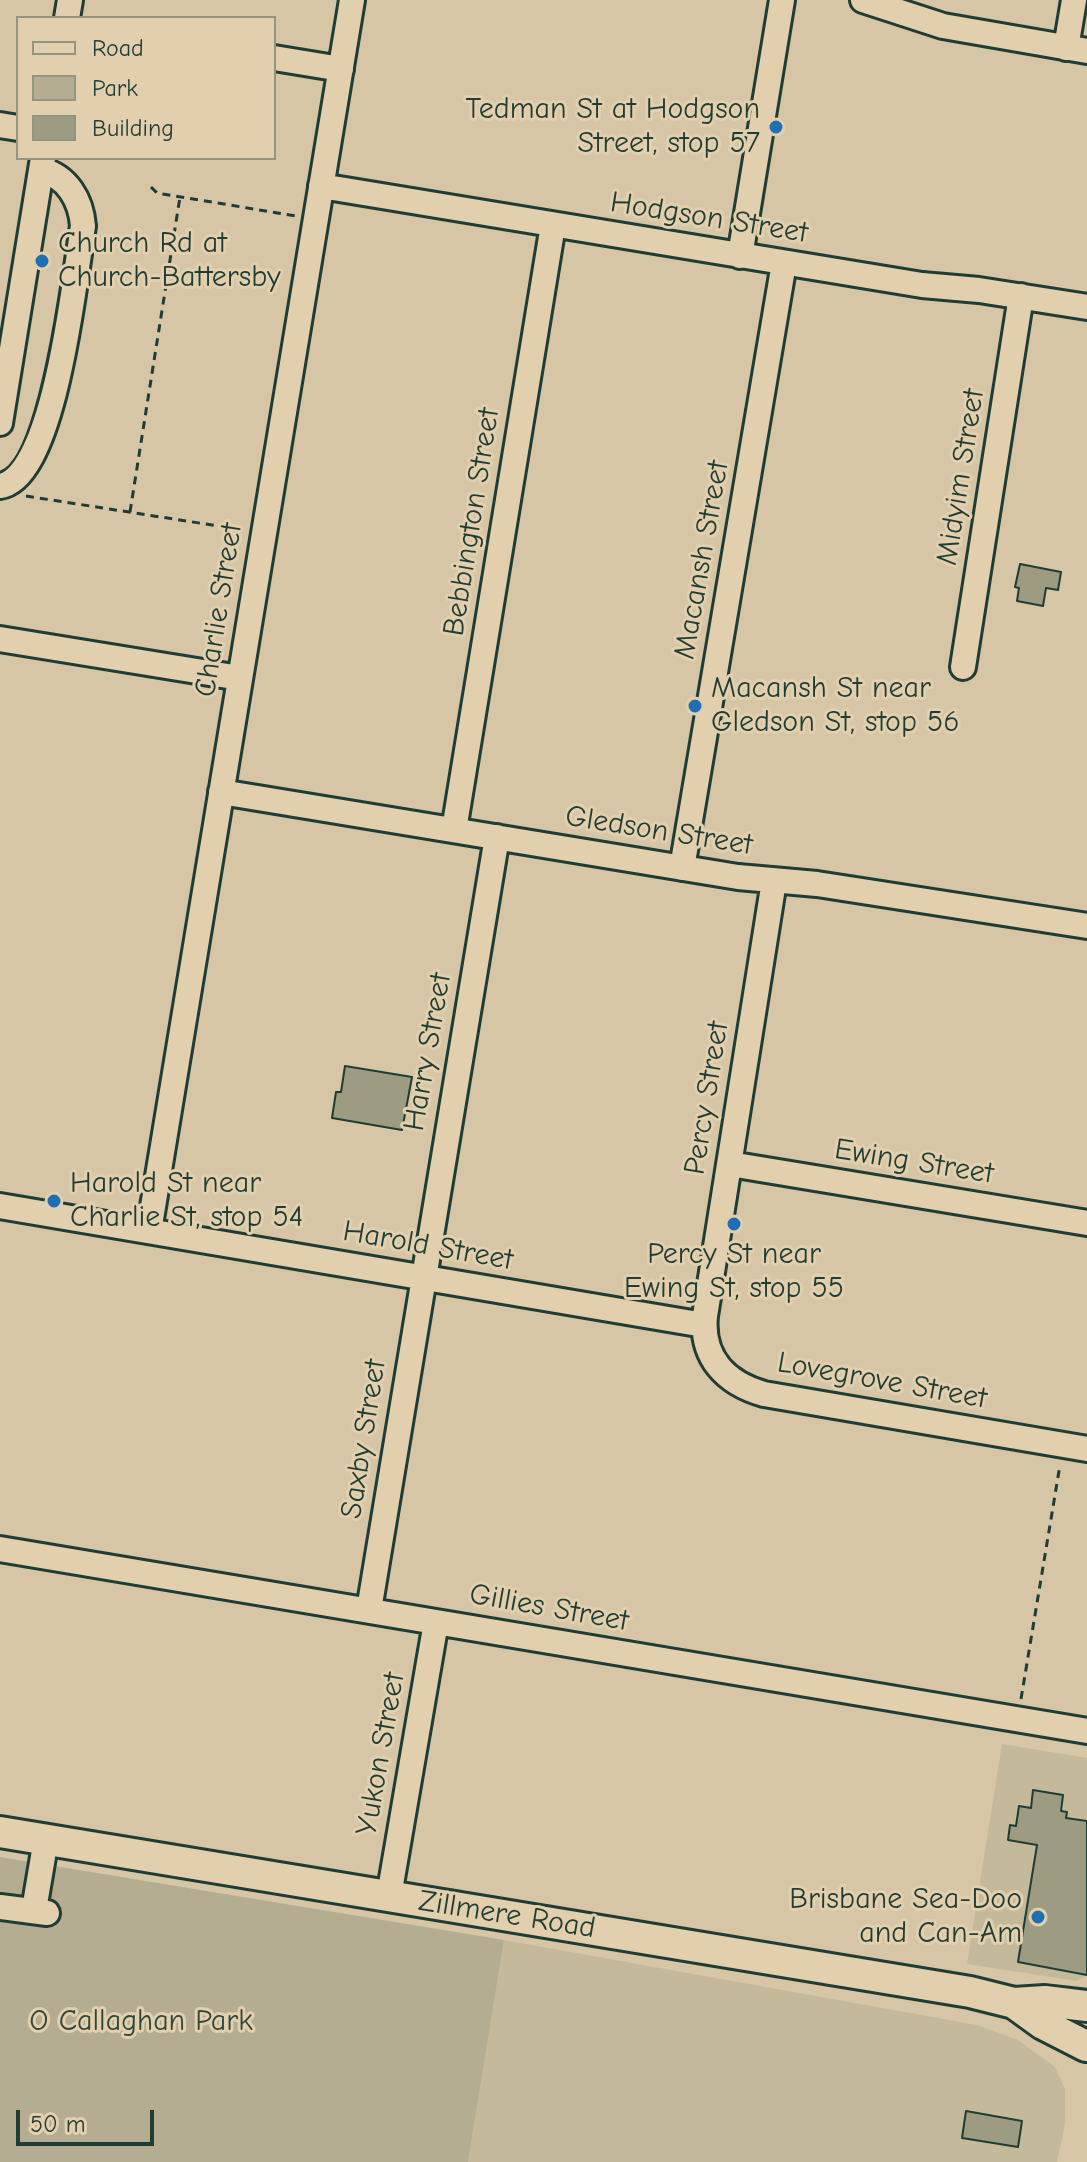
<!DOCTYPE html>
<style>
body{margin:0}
#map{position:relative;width:1087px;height:2162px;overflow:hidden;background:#d6c6a6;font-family:"Comic Neue",sans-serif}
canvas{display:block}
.legend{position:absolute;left:16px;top:16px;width:260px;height:144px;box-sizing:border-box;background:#e2cfad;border:2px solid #94957d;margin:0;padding:10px 14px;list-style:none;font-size:24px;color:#1f3d34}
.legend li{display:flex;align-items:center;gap:16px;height:40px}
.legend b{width:40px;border:2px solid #94957d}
.scale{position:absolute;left:16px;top:2110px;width:138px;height:36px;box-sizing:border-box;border:4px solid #1f3d34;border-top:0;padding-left:10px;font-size:24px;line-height:28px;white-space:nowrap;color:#1f3d34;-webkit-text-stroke:6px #e2cfad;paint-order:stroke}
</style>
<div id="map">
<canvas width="1087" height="2162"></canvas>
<ul class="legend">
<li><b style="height:10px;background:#e2cfad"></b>Road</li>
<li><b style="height:22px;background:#b5ad91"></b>Park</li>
<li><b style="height:22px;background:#9d9c82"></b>Building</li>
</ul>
<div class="scale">50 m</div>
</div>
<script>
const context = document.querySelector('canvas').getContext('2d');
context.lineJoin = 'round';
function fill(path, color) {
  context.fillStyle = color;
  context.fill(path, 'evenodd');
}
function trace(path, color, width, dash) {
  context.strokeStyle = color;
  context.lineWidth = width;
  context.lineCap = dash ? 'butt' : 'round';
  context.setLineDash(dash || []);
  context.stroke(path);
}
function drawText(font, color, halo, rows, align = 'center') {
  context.font = font + ' "Comic Neue",sans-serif';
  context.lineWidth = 6;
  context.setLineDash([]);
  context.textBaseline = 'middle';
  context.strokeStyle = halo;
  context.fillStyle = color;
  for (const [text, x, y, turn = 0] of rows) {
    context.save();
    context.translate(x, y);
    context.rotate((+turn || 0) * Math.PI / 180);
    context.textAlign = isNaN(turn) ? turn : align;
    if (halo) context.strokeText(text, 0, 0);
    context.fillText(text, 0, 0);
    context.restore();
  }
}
fill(new Path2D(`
 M1002,1744L1087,1758V1975L1077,1981L967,1964Z
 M504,1940L977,2025L1018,2040L1055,2067L1065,2089V2124L1057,2162H468Z`), '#c5b99b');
fill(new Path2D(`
 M0,1857L504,1940L468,2162H0Z`), '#b5ad91');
const building = new Path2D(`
 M1020,564L1061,572L1058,590L1046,588L1043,606L1017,601L1019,588L1015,587Z
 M345,1066L412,1077L402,1130L332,1118L336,1092H341Z
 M1033,1790L1063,1795L1061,1811L1067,1812L1066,1818L1087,1821V1975L1018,1962L1037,1845L1008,1840L1010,1825L1016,1826L1019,1806L1031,1808Z
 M966,2111L1022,2121L1018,2147L962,2138Z`);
fill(building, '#9d9c82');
trace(building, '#1f3d34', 2);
const minor = new Path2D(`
 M863,0L943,26L1087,51
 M67,18L70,0
 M1066,48L1074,0
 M274,58L341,69
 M0,125L18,128
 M321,186L922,285L979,290L1087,307
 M740,256L782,0
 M0,423L43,158
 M0,486C55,478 75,275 83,226C81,200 67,176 41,170
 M0,639L240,678
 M963,667L1021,296
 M221,792L738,877L817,884L1087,926
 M454,830L553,225
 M682,868L784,263
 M774,881L705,1316C701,1357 725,1383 764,1394L1087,1449
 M730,1164L1087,1223
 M0,1206L704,1325
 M149,1231L352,0
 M0,1549L1087,1731
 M369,1610L497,837
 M389,1896L436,1622
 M0,1907L47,1913
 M34,1910L46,1839`);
const major = new Path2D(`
 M0,1832L970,1992L1014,2003L1043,2024L1086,2046
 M1014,2003L1045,2001L1087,2006`);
trace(minor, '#1f3d34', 30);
trace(major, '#1f3d34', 36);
trace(new Path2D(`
 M151,187L157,193L296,216
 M26,496L244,530
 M130,512L180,197
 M1021,1699L1060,1465`), '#1f3d34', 3, [8, 6]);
trace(minor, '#e2cfad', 24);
trace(major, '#e2cfad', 30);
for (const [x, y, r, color] of [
 [776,127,8,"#1f6fb2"],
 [42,261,8,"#1f6fb2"],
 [695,706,8,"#1f6fb2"],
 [54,1201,8,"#1f6fb2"],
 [734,1224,8,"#1f6fb2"],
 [1038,1917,8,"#1f6fb2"]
]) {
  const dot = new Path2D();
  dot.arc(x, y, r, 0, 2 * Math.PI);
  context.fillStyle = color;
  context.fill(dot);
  trace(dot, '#e2cfad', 3);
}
drawText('30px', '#1f3d34', '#e2cfad', [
 ["Tedman St at Hodgson",760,110,"right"],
 ["Street, stop 57",760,144,"right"],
 ["Church Rd at",58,244],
 ["Church-Battersby",58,278],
 ["Macansh St near",711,689],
 ["Gledson St, stop 56",711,723],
 ["Harold St near",70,1184],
 ["Charlie St, stop 54",70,1218],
 ["Percy St near",734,1255,"center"],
 ["Ewing St, stop 55",734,1289,"center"],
 ["Brisbane Sea-Doo",1022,1900,"right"],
 ["and Can-Am",1022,1934,"right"]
], 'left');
drawText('30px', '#1f3d34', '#e2cfad', [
 ["Hodgson Street",709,218,9],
 ["Midyim Street",961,477,-81],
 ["Bebbington Street",472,522,-81],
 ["Macansh Street",702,560,-80],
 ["Charlie Street",219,610,-81],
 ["Gledson Street",659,831,9],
 ["Harry Street",428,1052,-80],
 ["Percy Street",707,1098,-81],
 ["Ewing Street",914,1162,9],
 ["Harold Street",428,1246,10],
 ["Lovegrove Street",882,1381,10],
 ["Saxby Street",364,1439,-81],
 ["Gillies Street",549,1608,10],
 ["Yukon Street",381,1754,-80],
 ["Zillmere Road",507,1915,9]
]);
drawText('30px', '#2e483d', '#e2cfad', [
 ["O Callaghan Park",141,2022]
]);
</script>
